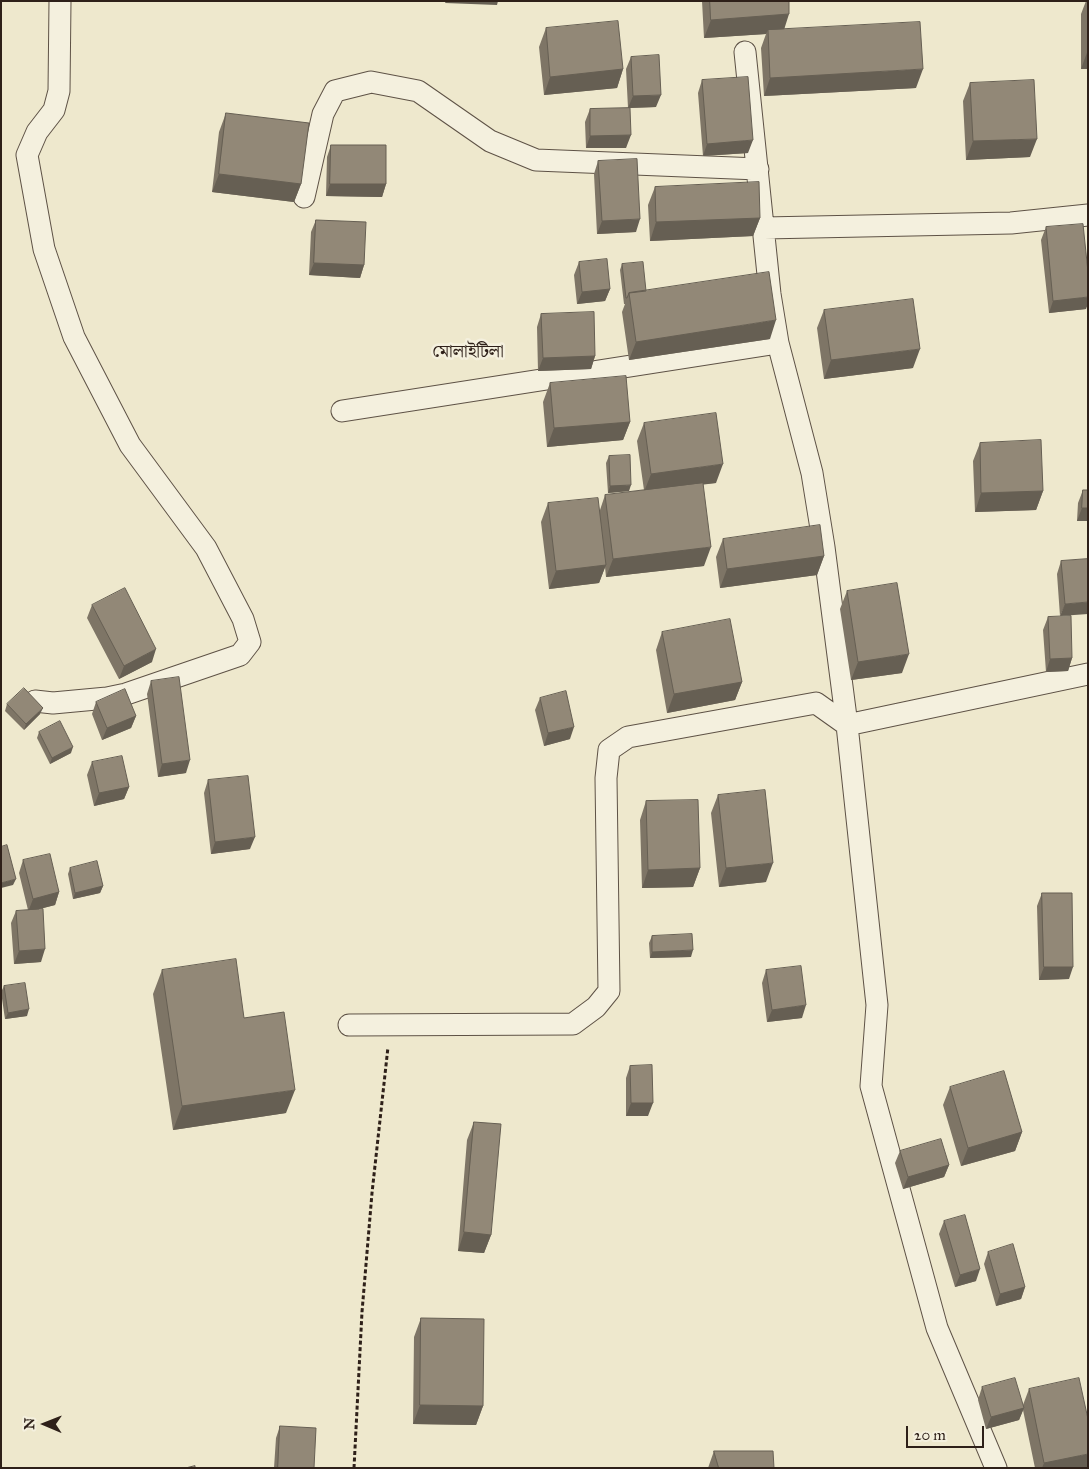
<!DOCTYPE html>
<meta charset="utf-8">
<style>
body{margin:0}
#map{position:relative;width:1089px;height:1469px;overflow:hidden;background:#eee8cd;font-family:"IM FELL Great Primer",serif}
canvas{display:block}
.frame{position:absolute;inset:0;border:2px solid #2e2019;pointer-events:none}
.north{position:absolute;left:20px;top:1399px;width:50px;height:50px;-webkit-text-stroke:4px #f4f0de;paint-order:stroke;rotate:271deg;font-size:14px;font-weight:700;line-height:20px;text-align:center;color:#2e2019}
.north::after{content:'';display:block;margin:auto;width:18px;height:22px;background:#2e2019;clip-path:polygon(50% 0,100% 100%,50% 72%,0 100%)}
.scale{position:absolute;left:906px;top:1426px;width:78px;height:22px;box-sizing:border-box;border:2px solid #2e2019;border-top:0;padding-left:6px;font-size:15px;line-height:18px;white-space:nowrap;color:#2e2019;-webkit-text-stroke:4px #f4f0de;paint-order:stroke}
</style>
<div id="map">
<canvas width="1089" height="1469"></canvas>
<div class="frame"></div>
<div class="north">N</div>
<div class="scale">20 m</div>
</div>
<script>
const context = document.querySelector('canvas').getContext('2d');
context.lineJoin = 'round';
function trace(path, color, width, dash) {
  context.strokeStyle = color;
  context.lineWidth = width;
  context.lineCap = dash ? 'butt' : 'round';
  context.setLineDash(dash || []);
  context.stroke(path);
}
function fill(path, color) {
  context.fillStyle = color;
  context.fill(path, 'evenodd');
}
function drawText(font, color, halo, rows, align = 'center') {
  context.font = font + ' "IM FELL Great Primer","Noto Serif Bengali",serif';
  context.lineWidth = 5;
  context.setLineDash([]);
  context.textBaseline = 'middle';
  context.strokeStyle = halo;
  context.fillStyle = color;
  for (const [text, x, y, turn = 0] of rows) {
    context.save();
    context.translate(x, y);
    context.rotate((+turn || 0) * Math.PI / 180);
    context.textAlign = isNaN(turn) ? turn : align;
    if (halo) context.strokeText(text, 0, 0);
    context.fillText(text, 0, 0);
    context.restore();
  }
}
const street = new Path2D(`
 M745,52L770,294L778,343L812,473L824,547L847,725L877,1005L871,1086L937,1328L996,1468
 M304,197L323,114L335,91L371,82L418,91L490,141L536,160L758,169
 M764,228L1011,223L1088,215
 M342,411L778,343
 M35,701L53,703L107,698L126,694L240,655L250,642L243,619L206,548L130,445L74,337L44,249L27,155L37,132L54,110L59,91L60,1
 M349,1025L573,1024L596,1007L609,991L606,778L609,750L628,737L816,703L847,725L1088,674`);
trace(street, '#5e5246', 23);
trace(new Path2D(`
 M354,1468L362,1312L372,1193L388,1047`), '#2e2019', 3, [4, 2.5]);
trace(street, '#f4f0de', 21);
fill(new Path2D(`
 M702,1H789L784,29L916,88L764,96L761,48L766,34L704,38Z
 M1086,1H1088V69H1081V14Z
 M546,28L623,69L617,88L544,95L539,47Z
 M631,57L656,107L630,108L626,148H586L585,122L590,109L628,108L626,69Z
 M702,80L748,153L703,156L698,93Z
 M970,83L1030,157L966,160L963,101Z
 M226,113L301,184L294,202L212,192L219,132Z
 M331,145L386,184L382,197L326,196L327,157Z
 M598,161L636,232L597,234L594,174Z
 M655,187L760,218L753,236L650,241L648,205Z
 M316,220L364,265L360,278L309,275L311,232Z
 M1046,227L1086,309L1049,313L1041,240Z
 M579,262L610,289L605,301L577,304L574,275Z
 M622,264L646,291L770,339L629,360L622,312L625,304H624L620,270Z
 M824,310L913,368L824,379L817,328Z
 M541,314L595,356L591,369L538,371L537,327Z
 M550,383L630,422L623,440L547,447L543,402Z
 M644,423L716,483L703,484L704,566L606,577L605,567L599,583L549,589L541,522L548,503L600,510L605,495L644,490L637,441Z
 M980,443L1043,491L1036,510L975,512L973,461Z
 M609,456L629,491L608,493L606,463Z
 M1083,490H1088V521H1077L1078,503Z
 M723,539L824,556L817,575L720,588L716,557Z
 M1088,559L1060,616L1057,574L1061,561Z
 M847,591L902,673L851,680L840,609Z
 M92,605L152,662L119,679L87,618Z
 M1048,617L1072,658L1068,671L1046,672L1043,630Z
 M662,632L742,682L735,700L667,713L656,650Z
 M151,681L186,773L158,777L147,694Z
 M540,698L570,739L544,746L535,710Z
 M96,702L136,716L131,728L102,740L92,714Z
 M7,704L40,714L24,730L5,711Z
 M39,732L71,753L50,764L37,738Z
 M92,762L129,787L124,799L94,806L87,775Z
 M208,780L250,849L211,854L204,793Z
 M718,795L766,882L719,887L711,813Z
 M646,801L700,868L693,887L642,888L640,820Z
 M23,860L59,892L55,905L39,909L41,962L14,964L11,923L16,911L28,910L19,873Z
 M70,868L103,886L100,893L73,899L68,874Z
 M1042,893L1069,979L1039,980L1037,906Z
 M652,936L691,957L650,958L649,943Z
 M162,970L244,1018L286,1113L173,1130L153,994Z
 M766,970L802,1018L767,1022L762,983Z
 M4,986L27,1016L5,1019L1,992Z
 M630,1066L648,1116H626V1078Z
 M950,1087L1022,1132L1015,1151L961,1166L943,1105Z
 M474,1122L491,1235L484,1253L458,1251L467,1140Z
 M900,1151L949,1165L944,1177L903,1189L895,1163Z
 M944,1221L976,1281L955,1287L939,1234Z
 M988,1252L1025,1287L1021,1299L996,1306L984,1264Z
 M421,1318L483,1406L476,1425L413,1424L414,1337Z
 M982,1387L1023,1405L1029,1389L1088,1468H1035L1023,1410L1019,1420L986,1429L978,1400Z
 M280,1426L314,1468H274L276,1438Z
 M714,1451L774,1468H708Z`), '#7e7566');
fill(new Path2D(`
 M446,1H498L497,5L445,3Z
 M789,14L783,33L768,30L766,34L704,38L711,20Z
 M1088,50V69H1081Z
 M623,69L617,88L544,95L550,77Z
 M923,69L916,88L764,96L770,78Z
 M661,95L656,107L628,108L633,96Z
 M631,135L626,148H586L590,136Z
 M1037,139L1030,157L966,160L973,141Z
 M753,140L748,153L703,156L707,144Z
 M219,174L301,184L294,202L212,192Z
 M330,184H386L382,197L326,196Z
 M760,218L753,236L650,241L656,222Z
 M640,219L636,232L597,234L602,221Z
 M314,263L364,265L360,278L309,275Z
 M610,289L605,301L577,304L582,292Z
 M1088,297V304L1086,309L1049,313L1053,301Z
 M776,320L770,339L629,360L636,342Z
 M920,349L913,368L824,379L831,360Z
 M595,356L591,369L538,371L543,358Z
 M630,422L623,440L547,447L554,428Z
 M723,464L716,483L644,492L651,474Z
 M631,485L629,491L608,493L610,486Z
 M1043,491L1036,510L975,512L981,493Z
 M1082,508H1088V521H1077Z
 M711,547L704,566L606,577L613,559Z
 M824,556L817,575L720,588L727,569Z
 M606,565L599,583L549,589L556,571Z
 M1088,602V614L1060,616L1065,604Z
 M156,649L152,662L119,679L124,666Z
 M909,654L902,673L851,680L858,662Z
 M1072,658L1068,671L1046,672L1050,659Z
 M742,682L735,700L667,713L674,694Z
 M43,708L40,714L24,730L26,724Z
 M136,716L131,728L102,740L107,728Z
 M574,727L570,739L544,746L548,733Z
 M73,747L71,753L50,764L52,758Z
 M190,760L186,773L158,777L162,764Z
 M129,787L124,799L94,806L99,793Z
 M255,837L250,849L211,854L215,842Z
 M773,863L766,882L719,887L726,868Z
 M700,868L693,887L642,888L648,870Z
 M16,879L13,885L1,888V883Z
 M103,886L100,893L73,899L75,893Z
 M59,892L55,905L28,912L33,899Z
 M45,949L41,962L14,964L19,951Z
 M693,950L691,957L650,958L652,952Z
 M1044,967H1073L1069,979L1039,980Z
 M806,1005L802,1018L767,1022L772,1010Z
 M29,1009L27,1016L5,1019L8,1013Z
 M295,1090L286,1113L173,1130L182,1106Z
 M631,1103H653L648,1116H626Z
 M1022,1132L1015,1151L961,1166L968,1148Z
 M949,1165L944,1177L903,1189L908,1177Z
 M464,1232L491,1235L484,1253L458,1251Z
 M980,1269L976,1281L955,1287L960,1275Z
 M1025,1287L1021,1299L996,1306L1000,1294Z
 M420,1405L483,1406L476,1425L413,1424Z
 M1024,1408L1019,1420L986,1429L991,1417Z
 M1088,1454V1468H1042L1044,1463Z`), '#665f53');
const building = new Path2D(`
 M710,1H789V14L711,20Z
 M618,21L623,69L550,77L546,28Z
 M920,22L923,69L770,78L768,30Z
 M659,55L661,95L633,96L631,57Z
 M748,77L753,140L707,144L702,80Z
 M1034,80L1037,139L973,141L970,83Z
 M630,108L631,135L590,136V109Z
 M226,113L309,123L301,184L219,174Z
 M331,145H386V184H330Z
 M637,159L640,219L602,221L598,161Z
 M759,182L760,218L656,222L655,187Z
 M316,220L366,222L364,265L314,263Z
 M1083,224L1088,272V297L1053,301L1046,227Z
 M607,259L610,289L582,292L579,262Z
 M643,262L646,291L629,293L627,298H626L622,264Z
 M769,272L776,320L636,342L629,293Z
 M913,299L920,349L831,360L824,310Z
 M594,312L595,356L543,358L541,314Z
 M626,376L630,422L554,428L550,383Z
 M716,413L723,464L651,474L644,423Z
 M1041,440L1043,491L981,493L980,443Z
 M630,455L631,485L610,486L609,456Z
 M703,483L711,547L613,559L605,495Z
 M1083,490H1088V508H1082Z
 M598,498L606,565L556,571L548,503Z
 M820,525L824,556L727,569L723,539Z
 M1088,559V602L1065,604L1061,561Z
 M897,583L909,654L858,662L847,591Z
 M125,588L156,649L124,666L92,605Z
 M1071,616L1072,658L1050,659L1048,617Z
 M730,619L742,682L674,694L662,632Z
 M179,677L190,760L162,764L151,681Z
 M24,688L43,708L26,724L7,704Z
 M125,689L136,716L107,728L96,702Z
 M566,691L574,727L548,733L540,698Z
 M60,721L73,747L52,758L39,732Z
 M122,756L129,787L99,793L92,762Z
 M248,776L255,837L215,842L208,780Z
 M765,790L773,863L726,868L718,795Z
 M698,800L700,868L648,870L646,801Z
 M7,845L16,879L1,883V847Z
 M50,854L59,892L33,899L23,860Z
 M97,861L103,886L75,893L70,868Z
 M1042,893H1072L1073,967H1044Z
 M43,909L45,949L19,951L16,911Z
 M692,934L693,950L652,952V936Z
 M236,959L244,1018L284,1012L295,1090L182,1106L162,970Z
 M801,966L806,1005L772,1010L766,970Z
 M25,983L29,1009L8,1013L4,986Z
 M652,1065L653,1103H631L630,1066Z
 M1004,1071L1022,1132L968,1148L950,1087Z
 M474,1122L501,1124L491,1235L464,1232Z
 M941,1139L949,1165L908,1177L900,1151Z
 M965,1215L980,1269L960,1275L944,1221Z
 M1013,1244L1025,1287L1000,1294L988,1252Z
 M421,1318L484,1319L483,1406L420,1405Z
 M1015,1378L1024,1408L991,1417L982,1387Z
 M1079,1378L1088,1419V1454L1044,1463L1029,1389Z
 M280,1426L316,1428L314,1468H278Z
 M714,1451H773L774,1468H719Z
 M195,1466V1468H186Z`);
fill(building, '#928877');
trace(building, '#665f53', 1);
drawText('18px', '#2e2019', '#f4f0de', [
 ["মোলাইটিলা",468,353]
]);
</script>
